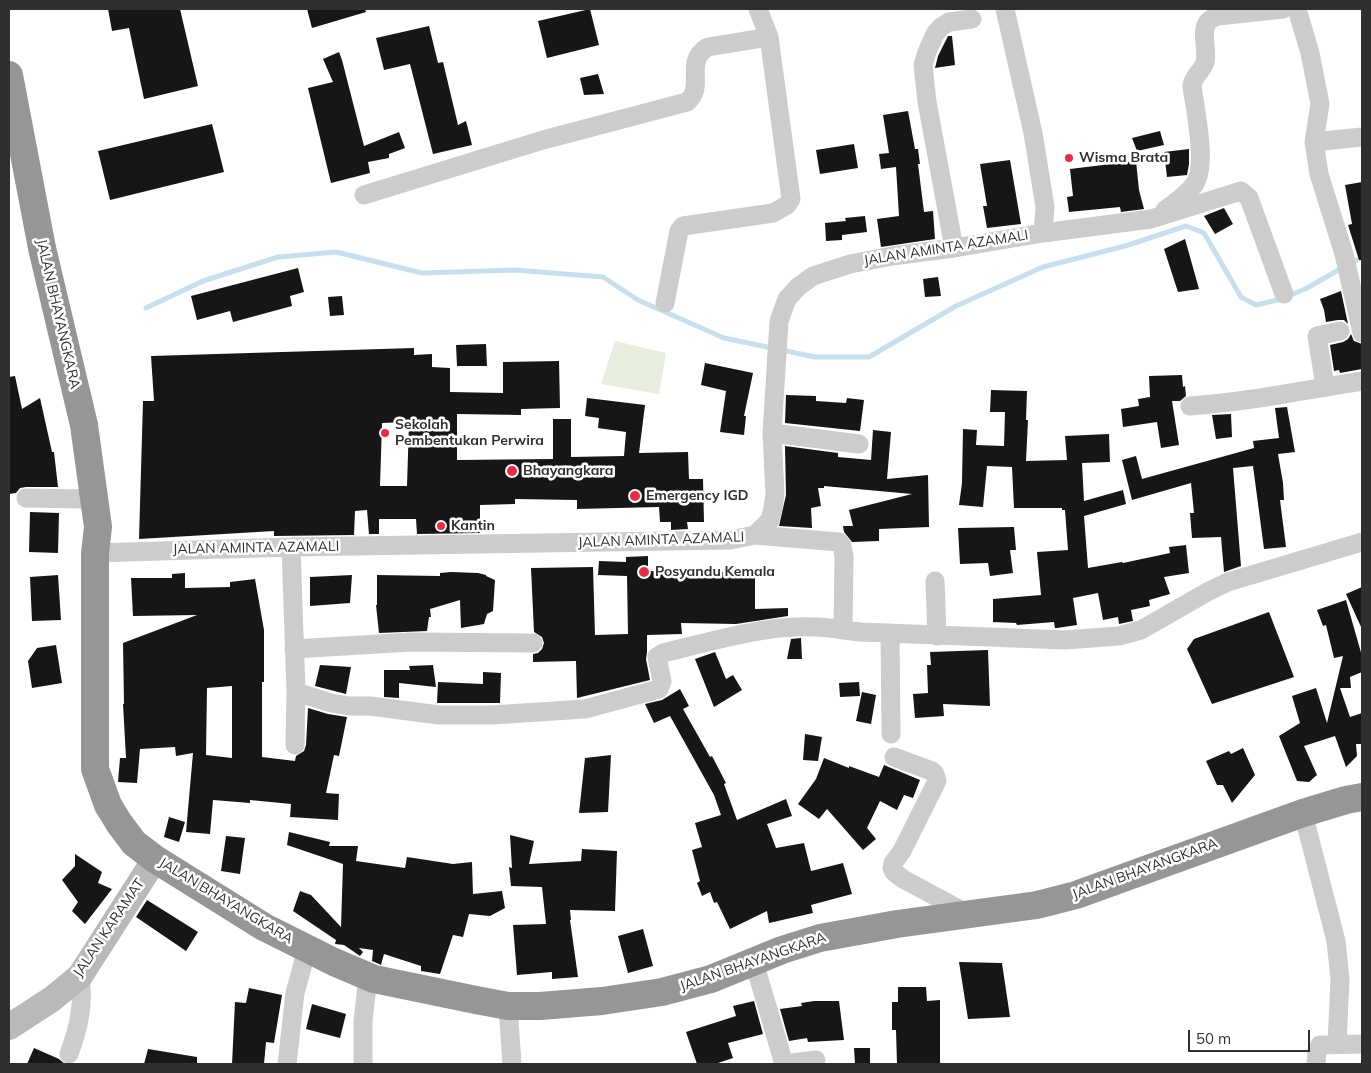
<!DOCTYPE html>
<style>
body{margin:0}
#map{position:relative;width:1371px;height:1073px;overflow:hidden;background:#fff;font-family:Mulish,sans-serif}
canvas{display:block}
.frame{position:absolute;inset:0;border:10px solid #2f2f2f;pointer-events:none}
.scale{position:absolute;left:1188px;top:1030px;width:122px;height:22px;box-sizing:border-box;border:2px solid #2f2f2f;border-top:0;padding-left:6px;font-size:15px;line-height:18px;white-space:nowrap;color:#2f2f2f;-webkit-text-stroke:4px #fff;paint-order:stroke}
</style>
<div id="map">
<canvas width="1371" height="1073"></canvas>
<div class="frame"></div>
<div class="scale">50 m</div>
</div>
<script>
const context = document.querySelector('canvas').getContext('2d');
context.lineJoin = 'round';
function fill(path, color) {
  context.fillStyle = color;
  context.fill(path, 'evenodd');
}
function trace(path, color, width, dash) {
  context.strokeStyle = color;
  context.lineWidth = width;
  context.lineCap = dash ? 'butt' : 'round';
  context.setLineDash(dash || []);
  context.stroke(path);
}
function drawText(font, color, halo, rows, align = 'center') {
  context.font = font + ' Mulish,sans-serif';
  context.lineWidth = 5;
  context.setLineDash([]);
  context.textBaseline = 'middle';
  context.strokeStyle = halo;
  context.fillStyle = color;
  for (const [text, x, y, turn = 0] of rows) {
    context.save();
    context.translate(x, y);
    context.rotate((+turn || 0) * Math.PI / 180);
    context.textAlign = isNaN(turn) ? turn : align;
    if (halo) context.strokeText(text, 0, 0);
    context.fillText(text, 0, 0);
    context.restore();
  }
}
fill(new Path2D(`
 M615,341L666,353L659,394L601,384Z`), '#e6eddc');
trace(new Path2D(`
 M1350,264L1362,257
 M146,308L203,281L278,257L336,252L422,273L515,270L603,277L638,300L724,338L815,357H869L956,306L1043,267L1125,246L1186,226L1204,233L1241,297L1256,305L1282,299L1307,288L1342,268`), '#c8e0ed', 5);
fill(new Path2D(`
 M108,9H180L198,86L144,99L129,28L112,31Z
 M307,9H365L366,12L312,28Z
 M590,9L599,45L547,58L538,21Z
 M429,26L438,63L443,62L458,125L466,121L472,145L433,154L410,64L384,70L376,38Z
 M948,36H952L955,65L935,68L938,56Z
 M339,52L342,60L364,146L399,132L405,148L389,154V158L368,162L370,173L331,183L308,88L333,82L323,59Z
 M598,74L604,94L584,95L580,78Z
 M908,111L915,149H918L920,164H918L924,212L933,211L935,239L881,247L877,219L899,216L896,167L881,169L879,154L889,153L883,115Z
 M212,124L224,172L110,200L98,151Z
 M1160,131L1164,145L1137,151L1132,138Z
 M854,144L858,168L820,174L816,150Z
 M1189,149V164L1187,175L1167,177L1164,152Z
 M1010,160L1021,224L987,228L983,206H987L980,164Z
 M1136,161L1139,190L1144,209L1121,212L1120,207L1069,212L1067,197L1073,196L1070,169Z
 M1362,182V260H1359L1348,225L1352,224L1345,185Z
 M1224,208L1233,224L1215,234L1204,216Z
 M865,216L867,232L842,235V240L826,241L825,223L846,221L845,218Z
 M1185,239L1199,289L1178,292L1164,249Z
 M298,268L304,292L290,296L292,306L233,322L230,311L197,320L191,296Z
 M938,277L941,296L925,297L923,279Z
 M1341,291L1348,324L1344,320H1338L1326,322L1324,310L1320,299Z
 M342,296L344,315L330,316L328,297Z
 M1351,334L1354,341L1362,344V369L1340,373L1339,370L1334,371L1330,345L1343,342L1348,339Z
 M486,344L487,366H457L456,345Z
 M414,348V355L432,354V367L450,368V392L503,393V362L559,361L560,408L521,409V415L457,414V460L553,459V419H571V457L624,456L626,432L598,428L599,418L585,416L587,398L645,405L639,453L688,452L689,479H703L704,522H687L688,529L671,530V522H660L659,507L577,509V500L515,499V504L480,505V533L417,534L416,519H379V534H369L367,510L355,511L354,535L274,536V531L139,539L143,401H154L151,356ZM409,422L407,486H380L382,423Z
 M705,363L753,373L744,416H746L744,435L720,432L726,391L701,385Z
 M1182,375L1183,387L1185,386L1186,396L1180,401H1172L1179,445L1161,448L1157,422L1123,427L1121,409L1139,406L1138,399L1150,397L1149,376Z
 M15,376L22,409L40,398L52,452H54L58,487H26L20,488L16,493L9,494V377Z
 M991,390L1027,391L1026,420H1028L1026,461L1067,460L1065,436L1109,434L1110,462L1082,463L1084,501L1123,490L1126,504L1084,516L1088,568L1122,562L1123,563L1170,553L1169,547L1186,545L1189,573L1164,577L1170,594L1149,600L1150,606L1131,610L1133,621L1119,624L1118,617L1103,620L1098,593L1073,598L1077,625L1057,628H1055L1054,622L1017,625L1016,623L993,622V599L1041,595L1037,552L1068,550L1065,510H1062V508H1014L1012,467L987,466L983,507L959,505L962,483L963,429L977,430L976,445L1004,446L1005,412H990Z
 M786,395L816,396V401L846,403L847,398L864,400L860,431L785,423Z
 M1287,407L1295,452L1278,454L1283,483L1284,500H1280L1286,547L1264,549L1253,466L1233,468L1241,566L1224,572L1221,537L1192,538L1190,513H1194L1191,483L1132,500L1122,460L1136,456L1142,479L1254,448L1253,441L1279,438L1275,408Z
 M1231,414L1232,437L1216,439L1212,415Z
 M873,430L891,432L887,479L928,475L929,527L879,529V541L852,542L844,532L843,526H853L849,510L912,494L824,486V488H818L821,506L811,508L812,528L779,526L786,495L785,446L838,453V457L871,460Z
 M30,512L59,513L58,553L29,552Z
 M1014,527L1016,550H1010L1013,573L990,576L988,563L960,564L958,528Z
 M648,556V571L755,572V609L788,608V616L736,624L681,623L682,634L647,635V652L646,659L650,680L577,698L576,661L533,662V654L538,653L542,649L544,643L542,637L534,632L531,568L593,567L595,635L628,634L627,576L598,575L599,561L626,562V557Z
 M451,572L478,573L486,575V576L495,580L493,611L487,614L484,624L461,628L460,600L430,609L431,617H429L427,631L379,633L376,605H377V575L440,576V573Z
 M185,573V588L230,587V582L255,579L264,630V682H262V757L295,761L296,756L304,751L306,745L308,708L328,714L347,717L339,756L334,755L326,793L339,794L338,820L290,817L291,804L250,800V803L213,800L210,834L186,832L193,753L176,756L175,747L140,749L137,783L118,782L120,758H126L123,704H124L123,643L197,615L133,616L131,578H172V574ZM232,686V758L206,755L207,688Z
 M58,575L61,620L32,621L30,577Z
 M352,575L350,603L310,606V577Z
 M1362,587V629L1346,594Z
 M1346,600L1362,656V672L1350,677L1351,688H1340L1350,717L1362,713V744H1356L1357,756L1346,767L1335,736L1304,746L1317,775L1309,782L1297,781L1279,736L1300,723L1292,696L1316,688L1327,723L1343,656L1334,658L1326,625L1323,626L1317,610Z
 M1269,612L1294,677L1212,704L1187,649L1194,639Z
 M801,638L802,659H787L791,639Z
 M56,645L62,683L32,688L28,661L37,648Z
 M988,650L990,706L943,704L944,716L915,718L913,694L928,693L927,665H931L930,652Z
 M715,652L726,679L733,675L742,690L714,707L695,659Z
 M320,665L351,667L346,694L315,686Z
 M433,665L436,687L399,683V698L384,697V670H410L409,666Z
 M483,672L501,673L500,703H437L438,682L483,684Z
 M859,682L860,696L840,697L839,683Z
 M680,689L689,706L683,709L710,757L712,756L726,783L724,784L737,820L786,799L792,816L767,824L776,848L804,843L811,871L843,863L852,894L811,905L813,913L769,923L767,911L730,929L717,902L714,903L710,892L702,896L697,883L700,881L692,850L702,847L695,823L721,815L714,795L670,716L654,723L645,704L662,700Z
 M862,692L876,695L871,724L856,721Z
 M805,734L822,737L818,761L803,760Z
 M1243,748L1255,775L1232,803L1223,785H1217L1206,761L1229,751L1231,754Z
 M611,755L608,812L579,813L585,758Z
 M824,758L849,768V766L879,777L884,765L920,780L913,798L904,795L897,810L880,801L867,828L876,839L863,850L827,809L819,819L798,804L816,779Z
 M169,817L185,822L179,842L164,837Z
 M289,832L330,842L329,846H358L356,861L405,868L407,857L453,864L472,862L473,894L502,891L505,908L490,916L469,914L463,937L453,935L440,974L421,971V966L384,954L381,965L379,964L372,961L373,950L359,948L363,952L360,956L344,945L335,944L336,940L293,911L300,891L311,895L341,927L343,864L287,845Z
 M510,835L534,841L529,864L581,861L582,849L617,851L615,911L570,910L571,920H570L578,977L552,979V972L517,975L513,925L546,924L542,887L511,886L509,867L512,868Z
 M226,836L245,838L240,874L221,871Z
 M75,854L102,872L98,883L112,889L85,924L72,911L78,902L62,880L75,866Z
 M147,900L198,932L186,951L136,917Z
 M643,929L653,966L628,973L618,936Z
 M959,962L1002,963L1010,1017L968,1019Z
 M898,987H926L927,1001L940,1000V1064H897L896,1030H892V1002H898Z
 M249,988L282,995L274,1043L266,1042L264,1064H232L235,1002L246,1003Z
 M754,1001L763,1034L728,1043L733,1058L715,1064H697L686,1032L736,1016L733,1006Z
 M814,1001H839L844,1040L808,1042L807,1038L789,1041L780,1009L802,1006L801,1003Z
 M312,1004L346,1014L340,1038L306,1029Z
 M34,1048L59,1059L65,1064H27Z
 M854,1048H870V1064H855Z
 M148,1049L197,1057V1064H144Z`), '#161616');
trace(new Path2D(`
 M1297,9L1310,53L1320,104L1314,142
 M1362,137L1314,142L1319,174L1344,254L1362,333
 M364,195L543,140L687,102C706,87 683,61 708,47L769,37
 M1165,210C1175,203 1186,195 1194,185C1208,167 1195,109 1192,86C1193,75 1203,71 1205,62C1209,46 1195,22 1218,16L1283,9
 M1043,233L1151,219L1241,191L1249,198L1284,294
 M954,248L927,102L923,65L927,52L935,34L941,27L949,22L972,19
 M665,303L679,231L683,226L773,213L787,205L791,199L769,37L758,9
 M1325,386L1317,336L1340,331
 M1190,406C1248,402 1305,390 1362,381
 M772,433L859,444
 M26,498L83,499
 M755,535L839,542L842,546L844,556L843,630L860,632L1065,640L1119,636L1141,630L1209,591L1228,582L1362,542
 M291,547L296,692L295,745
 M95,553L291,547L730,540L755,535L770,520L773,508L775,494L772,433L779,321L787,299L798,287L813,276L850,264L892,256L954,248L1043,233L1045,207L1033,133L1005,9
 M935,581L937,636
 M890,633L891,734
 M294,649L412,642L533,643
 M296,692L331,703L349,706H370L439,715H492L585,709L659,689L662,681L657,657L663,653C722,639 781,619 843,630
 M894,757L932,771L935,774L937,781L902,851L893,863L892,868L894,872L903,879L970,915
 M1303,813L1336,941L1340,979L1337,1044
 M754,962L784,1064
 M508,1006L512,1064
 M69,1054C79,1027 84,1004 80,976
 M287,1064L295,993L307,949
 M363,1064V1021L368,977
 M784,1064L816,1060
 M1316,1064L1317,1051L1320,1045L1362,1044`), '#ccc', 19);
trace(new Path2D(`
 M9,1027L52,999L80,976L155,859`), '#b9b9b9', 26);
trace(new Path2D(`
 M9,75L42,248L84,425L98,527L95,553V769L108,805L119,823L134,843L155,859L264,927L334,962L374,979L476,1000L508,1006H540L602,1001L662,992L711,979L782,950L820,938L897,924L1037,905L1076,895L1303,813L1346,800L1362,797`), '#969696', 28);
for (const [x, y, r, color] of [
 [1069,158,5,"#ec2b42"],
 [385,433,5,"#ec2b42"],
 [512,471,6,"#ec2b42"],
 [635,496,6,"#ec2b42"],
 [441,526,5,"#ec2b42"],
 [644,572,6,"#ec2b42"]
]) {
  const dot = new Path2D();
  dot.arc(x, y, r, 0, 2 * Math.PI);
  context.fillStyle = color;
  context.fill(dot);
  trace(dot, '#fff', 2);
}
drawText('bold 14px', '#2f2f2f', '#fff', [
 ["Wisma Brata",1079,158],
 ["Sekolah",395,425],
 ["Pembentukan Perwira",395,441],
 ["Bhayangkara",523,471],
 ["Emergency IGD",646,496],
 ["Kantin",451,526],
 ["Posyandu Kemala",655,572]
], 'left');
drawText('14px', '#2f2f2f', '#fff', [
 ["JALAN AMINTA AZAMALI",946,248,-9],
 ["JALAN BHAYANGKARA",58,314,77],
 ["JALAN AMINTA AZAMALI",661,540,-2],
 ["JALAN AMINTA AZAMALI",256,548,-1],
 ["JALAN BHAYANGKARA",1145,869,-20],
 ["JALAN BHAYANGKARA",226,901,31],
 ["JALAN KARAMAT",109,928,-56],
 ["JALAN BHAYANGKARA",753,962,-19]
]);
</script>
